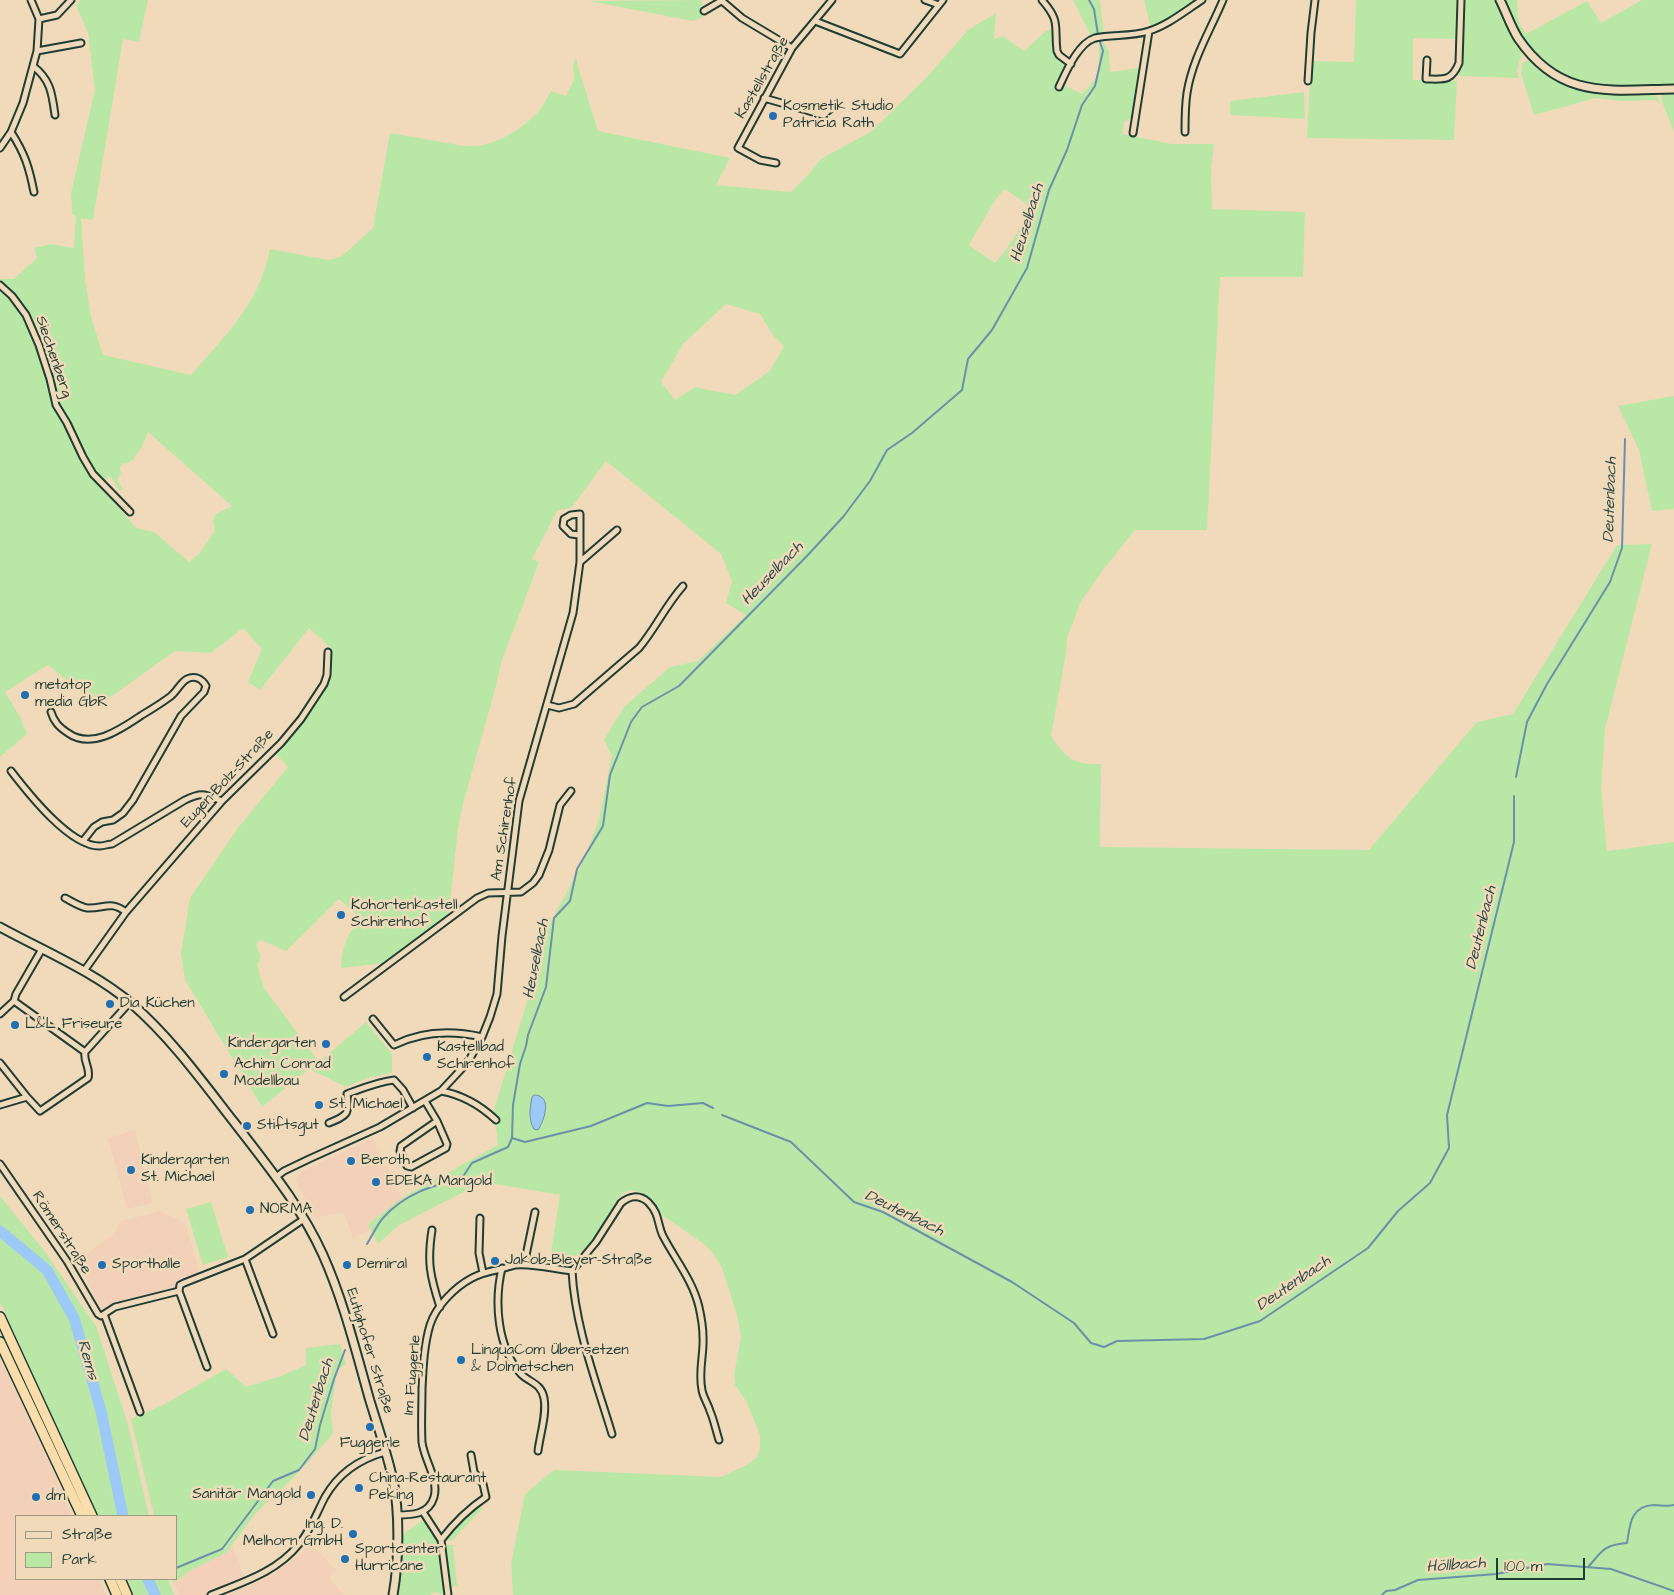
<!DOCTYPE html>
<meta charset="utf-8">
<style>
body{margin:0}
#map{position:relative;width:1674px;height:1595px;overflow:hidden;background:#f1daba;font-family:"Architects Daughter",sans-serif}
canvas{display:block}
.legend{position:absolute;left:15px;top:1515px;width:162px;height:65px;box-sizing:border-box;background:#f1daba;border:1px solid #9d9b84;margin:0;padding:6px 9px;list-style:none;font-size:15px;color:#1f3d34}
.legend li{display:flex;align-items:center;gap:10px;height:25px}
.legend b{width:25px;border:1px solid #9d9b84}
.scale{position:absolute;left:1496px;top:1558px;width:89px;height:22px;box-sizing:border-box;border:2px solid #1f3d34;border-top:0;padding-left:6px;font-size:15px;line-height:18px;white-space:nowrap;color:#1f3d34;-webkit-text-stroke:4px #f1daba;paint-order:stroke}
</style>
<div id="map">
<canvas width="1674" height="1595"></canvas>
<ul class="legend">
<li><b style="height:6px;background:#f1daba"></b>Straße</li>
<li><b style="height:14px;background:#b9e8a6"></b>Park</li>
</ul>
<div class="scale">100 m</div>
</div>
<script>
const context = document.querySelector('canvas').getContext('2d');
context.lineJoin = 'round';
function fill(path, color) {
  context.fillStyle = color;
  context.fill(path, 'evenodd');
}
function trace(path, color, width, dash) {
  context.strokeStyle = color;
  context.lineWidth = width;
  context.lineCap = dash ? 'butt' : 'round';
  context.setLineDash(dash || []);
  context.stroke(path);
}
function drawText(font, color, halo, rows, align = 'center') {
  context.font = font + ' "Architects Daughter",sans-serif';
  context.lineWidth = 5;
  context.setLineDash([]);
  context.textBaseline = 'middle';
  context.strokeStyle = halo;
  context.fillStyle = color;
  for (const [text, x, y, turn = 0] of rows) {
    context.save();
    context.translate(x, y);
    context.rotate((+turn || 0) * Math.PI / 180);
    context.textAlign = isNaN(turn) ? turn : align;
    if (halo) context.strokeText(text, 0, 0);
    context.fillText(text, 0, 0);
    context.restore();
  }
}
fill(new Path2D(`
 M135,1130L153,1203L127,1209L108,1138Z
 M373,1138L402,1198L369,1224L371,1229L353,1238L344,1213L323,1216L316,1220L295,1180L302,1171Z
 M160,1211L185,1223L200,1274L188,1280L172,1292L100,1310L79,1263L93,1249L113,1235L121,1221Z
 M0,1358L56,1477L72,1516H16V1579H99L106,1595H0Z
 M310,1543L336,1570L329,1578L344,1595H179L174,1583L191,1570L226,1553L232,1545L247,1586L273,1575L301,1553Z`), '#f3d1b8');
fill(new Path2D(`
 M80,0H148L139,42L123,39L93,220L81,218L85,280L91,317L103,355L191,375C226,334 259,305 270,249L329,260L342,256L373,228L390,133L464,146C489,149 518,132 535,115C542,109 546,99 551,91L566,96L574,80L573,66L576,57L578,67L598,131L730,158L716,185L791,192L806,177L821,159L872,131L929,75L968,30L996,13L994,39L1003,36L1024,51L1047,30H1055V48L1060,59L1068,67L1060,83L1082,94L1098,76L1099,43L1102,41L1109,51L1110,72L1140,68L1131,118L1124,122L1122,134L1172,144H1214L1211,171L1212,209L1305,212L1303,277H1220L1207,530H1135L1106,566L1081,601L1067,638L1066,653L1051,736C1067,759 1072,764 1101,764L1100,847L1369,850L1477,722L1513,714L1617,545L1652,544L1605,729L1601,789L1607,851L1674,842V1595H513L511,1564L525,1494L554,1470L721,1477L747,1465L756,1458L760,1449V1435L746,1401L735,1385L734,1375L741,1337L737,1315L722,1268L713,1253L704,1244L662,1215L653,1200L643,1193L630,1190L622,1194L617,1200L592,1243L572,1259H550L560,1195L483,1182L399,1225L378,1244L368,1224L402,1198L498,1145L494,1110L534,979L541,940L584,860L599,819L612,756L604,740L624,707L670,667L698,661L746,615L726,603L732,581L721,554L606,461L572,507L557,511L532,559L539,562L501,663L496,686L464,800L458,829L449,911L447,917L385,963L341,968C342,947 347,933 361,918L339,899L286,951L261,940L256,944L261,958L257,965L264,988L319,1062L366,1022L392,1054V1073L368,1078L346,1087L309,1069L262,1107L185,980L181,953L190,898L238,828L288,767L274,752L309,713L328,682L331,648L309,628L260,690L248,682L262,649L243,628L211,653L175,651L98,706L86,709L80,691L48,665L5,692L20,717L27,734L0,757V279H14L37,258L34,248L51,244L74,248L76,216L72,214L71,193L95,90L88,32L76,6ZM1004,189L1026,203L1028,207C1021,229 1010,246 995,263L969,245L994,202ZM726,304L760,314L773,335L784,346L770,371L735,395L695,387L675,400L661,382L683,344ZM148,432L232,506L216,514L213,520L215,531L199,554L189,562L154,532L136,528L100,485L110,476L120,491L123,489L117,480L121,473L120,467L123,463L126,464L135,458L134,457L142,447Z
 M702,0L703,17L693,21L589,1Z
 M1073,0H1100L1104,36H1091Z
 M1144,0H1199L1151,29Z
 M1356,0H1459L1457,39L1413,38V80L1457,81L1454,140L1307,138L1311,61L1354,62Z
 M1461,0H1495C1499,10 1504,20 1509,29C1512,36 1519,43 1521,51C1523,60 1514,66 1519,78L1459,76Z
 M1503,0H1517L1519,23L1526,34L1587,1L1601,23L1642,0H1674V87C1631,89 1576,94 1542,62C1524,45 1514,22 1503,0Z
 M1530,60C1570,95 1601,97 1652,94L1658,97L1659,103L1654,100L1622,101L1596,98L1534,115L1521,74L1522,63Z
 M1304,92L1305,119L1230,115V101Z
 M1674,93V132L1661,99L1663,94Z
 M1674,396V509L1652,511L1639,450L1618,406Z
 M0,1196L46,1253L96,1326L127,1421L149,1516H98L0,1302Z
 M211,1202L228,1257L203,1265L186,1209Z
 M340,1344L346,1364L337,1370L331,1413L333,1434L295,1476L255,1514L226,1553L191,1570L174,1583L172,1579H176V1516H154L131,1419L163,1405L226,1369L246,1387L281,1376L306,1365V1348Z
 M476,1506L483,1508L475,1516L454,1539L451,1541L445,1538L455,1525Z
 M423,1520L435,1532L440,1543L446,1595L434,1592L431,1595H398L401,1580L402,1539L406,1532Z
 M444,1545H453L457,1586L449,1587Z
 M127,1579H168L174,1595H134Z`), '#b9e8a6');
const water = new Path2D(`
 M535,1095C553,1096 544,1121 538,1130L534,1129C528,1119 530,1108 532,1097Z`);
fill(water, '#9dc9f7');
trace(water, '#6b91a9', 1);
trace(new Path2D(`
 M1089,0L1094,9L1098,35
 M1516,777L1527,722L1547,684L1610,582L1622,548L1625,439
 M722,1115L791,1142L854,1202L883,1212L1012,1282L1074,1323L1091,1343L1104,1347L1117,1341L1204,1339L1260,1321L1368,1248L1398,1211L1430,1183L1449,1148L1447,1115L1514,842V796
 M512,1138L513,1105L520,1064L526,1046L528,1035L546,987L554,918L570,901L577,869L603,826L610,775L631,722L642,707L679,686L806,557L843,517L870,481L887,450L912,433L962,390L968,359L992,330L1027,268L1049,190L1067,150L1082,105L1095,86L1103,51L1100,42
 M367,1244C372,1236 377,1225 383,1218C405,1193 432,1186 462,1178L472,1163L508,1147L512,1138L525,1142L591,1126L647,1103L668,1106L703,1103L713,1108
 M1589,1566C1603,1550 1604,1545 1627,1543C1630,1525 1630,1506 1654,1505C1661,1505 1667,1507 1674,1505
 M176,1568L222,1549L273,1481L299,1470L315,1449L320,1425L334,1379L345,1350
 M148,1580L152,1579
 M1382,1595L1386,1591L1395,1590L1418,1580L1496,1574L1547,1564L1611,1569L1674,1591`), '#6b91a9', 2);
trace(new Path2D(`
 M0,1231L47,1270L74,1318L101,1411L123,1516
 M148,1579L155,1595`), '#9dc9f7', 11);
const street = new Path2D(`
 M721,0L742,18L792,48
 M925,0L939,5
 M1042,0C1061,22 1054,25 1057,51L1059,55L1071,64
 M704,11L721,1
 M39,19L57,15L71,0
 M815,21L900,54L943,0
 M37,51L81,43
 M1427,60L1426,79C1444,79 1451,82 1459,63L1461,0
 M33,66C51,80 52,94 55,115
 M1308,81L1311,33L1315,0
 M1059,87C1066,72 1078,43 1095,38C1112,34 1131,37 1149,31C1168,25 1185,11 1202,0
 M764,98L823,115L835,105
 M11,132C25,154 29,167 34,192
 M1185,132C1185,119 1185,106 1187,93C1192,60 1210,31 1223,0
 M1133,133L1149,31
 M0,148L11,132L23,103L37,51L39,19L31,0
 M776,163L760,160L738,148L792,48L832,0
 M0,285L12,296L26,315L39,345L50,379L56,405L67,423L83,457L93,474L130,512
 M580,562L617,530
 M547,705L559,708L574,704L639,648C655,629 666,605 683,586
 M51,712C54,722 59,727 68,733C92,750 121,729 142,715C152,709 162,703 171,696C177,691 181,682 187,679C195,675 202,679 206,686L204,692L181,716L133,800L123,813L113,820L102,822L94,827L83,841
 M11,771C28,793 70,847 100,846C104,846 108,844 112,844L185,800C202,792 204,794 222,801
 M65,898C71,901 80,907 87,908C104,909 110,900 126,912
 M84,971L126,912L222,801L281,743L301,719L324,684L327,675L328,652
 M344,997L477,898L488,893L521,892L533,883L539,875L549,850L560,805L571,791
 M14,1001L85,1052
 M0,1014L14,1001L16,994L42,949
 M373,1019L394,1045C422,1031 451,1030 482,1037
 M0,1063L27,1097
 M441,1091C463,1095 480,1105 496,1120
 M425,1101L437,1121L447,1144L446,1148L411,1167L407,1166L400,1151L401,1146L437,1121
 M0,1105L27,1097L40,1111L88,1078C91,1068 83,1062 85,1052L130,1002
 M329,1123C347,1116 350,1114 347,1094C363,1088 377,1082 394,1080L403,1090L413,1108
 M0,1164L67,1261L98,1314L101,1316L115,1307L179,1291L207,1367
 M276,1177L284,1171L309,1159L380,1127L441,1091L468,1062L482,1037L490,1017L497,994L502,936L519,801L573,613L580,562V514L571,515L564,519L563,526L571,534L579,535
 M480,1218L479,1253L483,1273
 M432,1230C427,1262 430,1276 440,1307
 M245,1259L273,1334
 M524,1265L535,1212
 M502,1268C494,1302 497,1347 521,1374C530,1383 541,1383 544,1398C547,1415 540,1434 538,1451
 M572,1271C575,1327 596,1381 612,1434
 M179,1291L180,1285L184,1283L245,1259L304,1219
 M104,1314L140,1412
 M423,1512L441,1540L448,1595
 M397,1515C411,1515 429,1515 434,1497C439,1479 424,1460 422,1442C421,1424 422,1407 422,1389C423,1368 424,1345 430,1325C436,1306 455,1287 472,1278C481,1273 491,1271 501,1269C506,1268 510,1266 515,1265C532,1263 554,1269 572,1271L596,1242L621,1203C629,1196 639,1194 648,1202C660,1214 657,1224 663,1236C675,1259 693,1281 699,1307C701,1316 703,1327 703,1337C704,1355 698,1372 702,1390C703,1397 708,1404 710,1411C714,1420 716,1431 719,1440
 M441,1540C454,1523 468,1509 486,1497L483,1484L474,1472L471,1455
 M211,1595C243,1582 277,1572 299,1544C311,1530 317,1512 325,1497C338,1474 360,1459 385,1452`);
const secondary = new Path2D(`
 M1500,0C1506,12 1511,27 1518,38C1560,100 1609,90 1674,89
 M0,927C44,951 93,971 132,1004C171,1038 202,1081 234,1122C267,1165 301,1206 323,1255C344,1302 356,1352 370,1401C378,1427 387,1453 393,1480C400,1514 399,1561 393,1595`);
const highway = new Path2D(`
 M0,1317L92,1516
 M0,1342L82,1516
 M110,1579L117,1595
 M120,1579L127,1595`);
trace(street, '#1f3d34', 9);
trace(secondary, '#1f3d34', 11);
trace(highway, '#1f3d34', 12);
trace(street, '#f1daba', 5);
trace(secondary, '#f1daba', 7);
trace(highway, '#fbddab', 9);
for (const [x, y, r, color] of [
 [773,116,5,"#1f6fb2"],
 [25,695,5,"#1f6fb2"],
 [341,915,5,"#1f6fb2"],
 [110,1004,5,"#1f6fb2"],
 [15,1025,5,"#1f6fb2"],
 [326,1044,5,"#1f6fb2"],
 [427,1057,5,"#1f6fb2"],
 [224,1074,5,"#1f6fb2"],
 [319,1105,5,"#1f6fb2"],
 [247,1126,5,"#1f6fb2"],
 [351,1161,5,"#1f6fb2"],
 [131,1170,5,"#1f6fb2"],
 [376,1182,5,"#1f6fb2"],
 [250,1210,5,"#1f6fb2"],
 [495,1261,5,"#1f6fb2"],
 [102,1265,5,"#1f6fb2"],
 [347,1265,5,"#1f6fb2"],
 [461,1360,5,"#1f6fb2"],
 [370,1427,5,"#1f6fb2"],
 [359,1488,5,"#1f6fb2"],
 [311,1495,5,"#1f6fb2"],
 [36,1497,5,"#1f6fb2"],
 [353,1534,5,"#1f6fb2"],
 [345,1559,5,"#1f6fb2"]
]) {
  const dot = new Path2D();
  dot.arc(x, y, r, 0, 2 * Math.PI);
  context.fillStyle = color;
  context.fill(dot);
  trace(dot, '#f1daba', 2);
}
drawText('15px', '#1f3d34', '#f1daba', [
 ["Kastellstraße",763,78,-60],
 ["Siechenberg",53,357,71],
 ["Eugen-Bolz-Straße",228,779,-47],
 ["Am Schirenhof",505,829,-81],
 ["Römerstraße",61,1233,57],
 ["Eutighofer Straße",369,1351,73],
 ["Im Fuggerle",413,1375,-85]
]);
drawText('15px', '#1f3d34', '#f1daba', [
 ["Kosmetik Studio",783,107],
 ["Patricia Rath",783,124],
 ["metatop",35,686],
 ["media GbR",35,703],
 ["Kohortenkastell",351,906],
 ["Schirenhof",351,923],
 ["Dia Küchen",120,1004],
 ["L&L Friseure",25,1025],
 ["Kindergarten",316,1044,"right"],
 ["Kastellbad",437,1048],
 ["Schirenhof",437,1065],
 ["Achim Conrad",234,1065],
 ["Modellbau",234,1082],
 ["St. Michael",329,1105],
 ["Stiftsgut",257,1126],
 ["Kindergarten",141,1161],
 ["St. Michael",141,1178],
 ["Beroth",361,1161],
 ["EDEKA Mangold",386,1182],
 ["NORMA",260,1210],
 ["Jakob-Bleyer-Straße",505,1261],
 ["Sporthalle",112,1265],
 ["Demiral",357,1265],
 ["LinguaCom Übersetzen",471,1351],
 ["& Dolmetschen",471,1368],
 ["Fuggerle",370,1444,"center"],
 ["China-Restaurant",369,1479],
 ["Peking",369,1496],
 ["Sanitär Mangold",301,1495,"right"],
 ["dm",46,1497],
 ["Ing. D.",343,1525,"right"],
 ["Melhorn GmbH",343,1542,"right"],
 ["Sportcenter",355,1550],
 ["Hurricane",355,1567]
], 'left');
drawText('italic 16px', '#2c4b48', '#f1daba', [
 ["Heuselbach",1028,223,-73],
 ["Deutenbach",1611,500,-88],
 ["Heuselbach",773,574,-46],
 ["Deutenbach",1482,928,-76],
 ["Heuselbach",537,959,-79],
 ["Deutenbach",904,1214,26],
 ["Deutenbach",1294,1284,-34],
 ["Rems",87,1360,74],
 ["Deutenbach",317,1400,-73],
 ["Höllbach",1456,1566,-4]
]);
</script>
